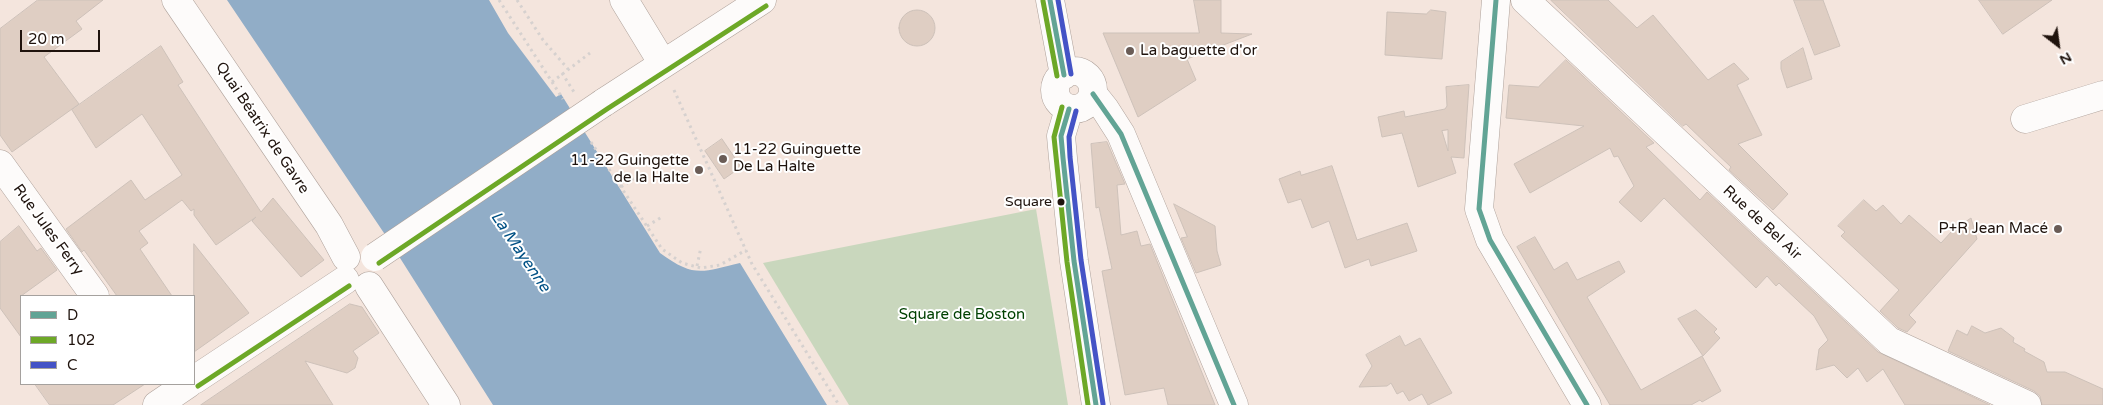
<!DOCTYPE html>
<meta charset="utf-8">
<style>
body{margin:0}
#map{position:relative;width:2103px;height:405px;overflow:hidden;background:#f4e5dd;font-family:"Varela Round",sans-serif}
canvas{display:block}
.legend{position:absolute;left:20px;top:295px;width:175px;height:90px;box-sizing:border-box;background:#fff;border:1px solid #a5a19e;margin:0;padding:6px 9px;list-style:none;font-size:15px;color:#1f130d}
.legend li{display:flex;align-items:center;gap:10px;height:25px}
.legend b{width:25px;border:1px solid #a5a19e}
.north{position:absolute;left:2033px;top:20px;width:50px;height:50px;-webkit-text-stroke:4px #fff;paint-order:stroke;rotate:150deg;font-size:14px;font-weight:700;line-height:20px;text-align:center;color:#1f130d}
.north::after{content:'';display:block;margin:auto;width:18px;height:22px;background:#1f130d;clip-path:polygon(50% 0,100% 100%,50% 72%,0 100%)}
.scale{position:absolute;left:20px;top:30px;width:80px;height:22px;box-sizing:border-box;border:2px solid #1f130d;border-top:0;padding-left:6px;font-size:15px;line-height:18px;white-space:nowrap;color:#1f130d;-webkit-text-stroke:4px #fff;paint-order:stroke}
</style>
<div id="map">
<canvas width="2103" height="405"></canvas>
<ul class="legend">
<li><b style="height:6px;background:#62a495"></b>D</li>
<li><b style="height:6px;background:#6da827"></b>102</li>
<li><b style="height:6px;background:#4453c6"></b>C</li>
</ul>
<div class="north">N</div>
<div class="scale">20 m</div>
</div>
<script>
const context = document.querySelector('canvas').getContext('2d');
context.lineJoin = 'round';
function fill(path, color) {
  context.fillStyle = color;
  context.fill(path, 'evenodd');
}
function trace(path, color, width, dash) {
  context.strokeStyle = color;
  context.lineWidth = width;
  context.lineCap = dash ? 'butt' : 'round';
  context.setLineDash(dash || []);
  context.stroke(path);
}
function drawText(font, color, halo, rows, align = 'center') {
  context.font = font + ' "Varela Round",sans-serif';
  context.lineWidth = 4;
  context.setLineDash([]);
  context.textBaseline = 'middle';
  context.strokeStyle = halo;
  context.fillStyle = color;
  for (const [text, x, y, turn = 0] of rows) {
    context.save();
    context.translate(x, y);
    context.rotate((+turn || 0) * Math.PI / 180);
    context.textAlign = isNaN(turn) ? turn : align;
    if (halo) context.strokeText(text, 0, 0);
    context.fillText(text, 0, 0);
    context.restore();
  }
}
fill(new Path2D(`
 M1036,209L1068,405H849L763,263Z`), '#c9d7bd');
fill(new Path2D(`
 M227,0H489L508,33L556,97L561,94L660,253C694,278 702,272 740,263L827,405H493L388,239Z`), '#91adc7');
const building = new Path2D(`
 M38,0H103L76,21L82,29L44,57L79,104L12,152L0,135V29Z
 M1194,0H1221V33L1252,34L1187,59L1196,80L1138,117L1103,33H1199Z
 M1551,0H1608L1637,28L1653,15L1708,80L1734,63L1749,79L1737,85L1762,135L1738,144L1788,194L1773,210L1729,170L1731,167L1712,149L1686,124L1683,126Z
 M1794,0H1823L1840,46L1815,55Z
 M1979,0H2052L2003,34Z
 M899 28a18 18 0 1 1 36 0a18 18 0 1 1-36 0Z
 M1431,10L1446,12L1442,59L1385,55L1387,12L1426,14Z
 M161,46L183,82L178,85L261,212L273,198L324,260L301,277L252,221L256,217L216,245L194,215V209L191,211L182,200L139,231L148,243L140,249L172,296H117L84,250L82,252L66,229L131,180L145,200L182,175L142,114L96,148L72,110Z
 M1803,48L1812,79L1787,88L1781,69V62Z
 M1566,60L1654,143L1646,147L1700,200L1707,192L1878,352L1990,405H1905L1883,369L1867,382L1858,368L1847,378L1834,365L1816,370L1819,349L1828,340L1814,316L1779,283L1776,286L1767,276L1756,288L1664,198L1641,222L1619,202L1634,186L1618,156L1614,157L1610,148L1530,193L1514,164L1584,126L1506,118L1509,85L1538,87Z
 M1469,85L1464,158L1451,157L1456,173L1418,187L1402,133L1382,137L1378,117L1404,111L1405,117L1445,109L1447,106L1446,87ZM1448,130V151L1442,131Z
 M722,139L741,167L724,179L705,151Z
 M1107,142L1125,184L1117,185L1121,235L1137,231L1141,246L1150,244L1215,405H1168L1164,388L1125,395L1102,271L1112,269L1099,207L1096,208L1091,144Z
 M1332,166L1357,240L1407,223L1417,251L1371,266L1369,259L1345,268L1329,221L1312,228L1301,199L1288,203L1279,179L1300,171L1301,175Z
 M1864,200L1876,211L1883,205L1901,224L1909,215L1941,243L1952,231L1971,218L1977,239L1909,315L1916,322L1907,332L1898,328L1880,311L1899,290L1841,236L1845,232L1838,226Z
 M1174,204L1215,226L1217,251L1221,265L1196,273L1181,238L1187,237Z
 M19,226L37,251L41,248L57,270L21,296V337L0,308V242Z
 M1535,237L1554,270L1567,262L1577,280L1619,261L1625,272L1587,297L1641,390L1702,356L1721,391L1702,402L1700,400L1691,405H1610L1517,247Z
 M194,244L249,313L194,352Z
 M350,304L362,307L379,333L353,351L358,358L355,368L347,373L305,361L333,405H201Z
 M1696,310L1717,329L1714,332L1720,338L1703,356L1678,319Z
 M1972,326L1985,333L2001,328L2014,338L2013,342L2025,349L2024,351L2044,362L2047,372H2065L2103,389V405H2042L2040,396L2034,391L1948,351L1957,330L1967,335Z
 M1400,336L1405,346L1420,338L1452,393L1428,405L1422,394L1409,401L1403,391L1397,394L1391,383L1387,386L1359,387L1372,366L1366,355Z
 M35,384H145L113,405H50Z`);
fill(building, '#dfcec3');
trace(building, '#cdc1b9', 1);
const minor = new Path2D(`
 M176,0L329,225L346,257
 M624,0L663,64
 M1496,0L1479,209L1490,240L1587,405
 M1525,0L1889,341L2027,405
 M1093,94L1105,109L1121,134L1234,405
 M603,103L762,0
 M2025,119L2103,95
 M0,164L95,296
 M369,286L446,405
 M194,380L345,280
 M157,405L188,384`);
const major = new Path2D(`
 M1050,0L1064,75
 M1055 90a19 19 0 1 1 38 0a19 19 0 1 1-38 0Z
 M1069,109L1061,136L1063,158L1074,261L1096,405`);
trace(minor, '#aea19a', 29);
trace(major, '#aea19a', 29);
trace(new Path2D(`
 M499,0L563,99
 M517,0L543,40L568,69
 M562,73L574,92
 M552,82L590,53
 M674,90L752,264L839,405
 M591,142L662,249L682,263L701,268L720,265L746,250
 M621,187L636,177
 M647,226L662,217
 M697,266L701,247`), '#d6d1cf', 3, [2.5, 4]);
trace(minor, '#fdfbfa', 28);
trace(major, '#fdfbfa', 28);
const minorBridge = new Path2D(`
 M375,257L603,103`);
trace(minorBridge, '#aea19a', 29, []);
trace(minorBridge, '#fdfbfa', 28);
trace(new Path2D(`
 M1050,0L1064,75
 M1496,0L1479,209L1490,240L1587,405
 M1093,94L1121,134L1234,405
 M1069,109L1061,136L1063,158L1074,261L1096,405`), '#62a495', 5);
trace(new Path2D(`
 M1043,1L1057,76
 M1062,107L1054,137L1067,262L1088,405
 M379,263L607,109L766,6
 M198,386L349,286`), '#6da827', 5);
trace(new Path2D(`
 M1058,0L1071,74
 M1076,111L1069,137L1070,157L1081,260L1103,404`), '#4453c6', 5);
for (const [x, y, r, color] of [
 [1130,51,5,"#6a5c56"],
 [723,159,5,"#6a5c56"],
 [699,170,5,"#6a5c56"],
 [1061,202,4.5,"#1f130d"],
 [2058,229,5,"#6a5c56"]
]) {
  const dot = new Path2D();
  dot.arc(x, y, r, 0, 2 * Math.PI);
  context.fillStyle = color;
  context.fill(dot);
  trace(dot, '#fff', 2);
}
drawText('14px', '#1f130d', '#fff', [
 ["Square",1052,202]
], 'right');
drawText('15px', '#1f130d', '#fff', [
 ["La baguette d'or",1140,51],
 ["11-22 Guinguette",733,150],
 ["De La Halte",733,167],
 ["11-22 Guingette",689,161,"right"],
 ["de la Halte",689,178,"right"],
 ["P+R Jean Macé",2048,229,"right"]
], 'left');
drawText('15px', '#1f130d', '#fff', [
 ["Quai Béatrix de Gavre",262,128,56],
 ["Rue de Bel Air",1762,223,43],
 ["Rue Jules Ferry",48,230,54]
]);
drawText('15px', '#004102', '#fff', [
 ["Square de Boston",962,315]
]);
drawText('italic 16px', '#005185', '#fff', [
 ["La Mayenne",520,252,56]
]);
</script>
